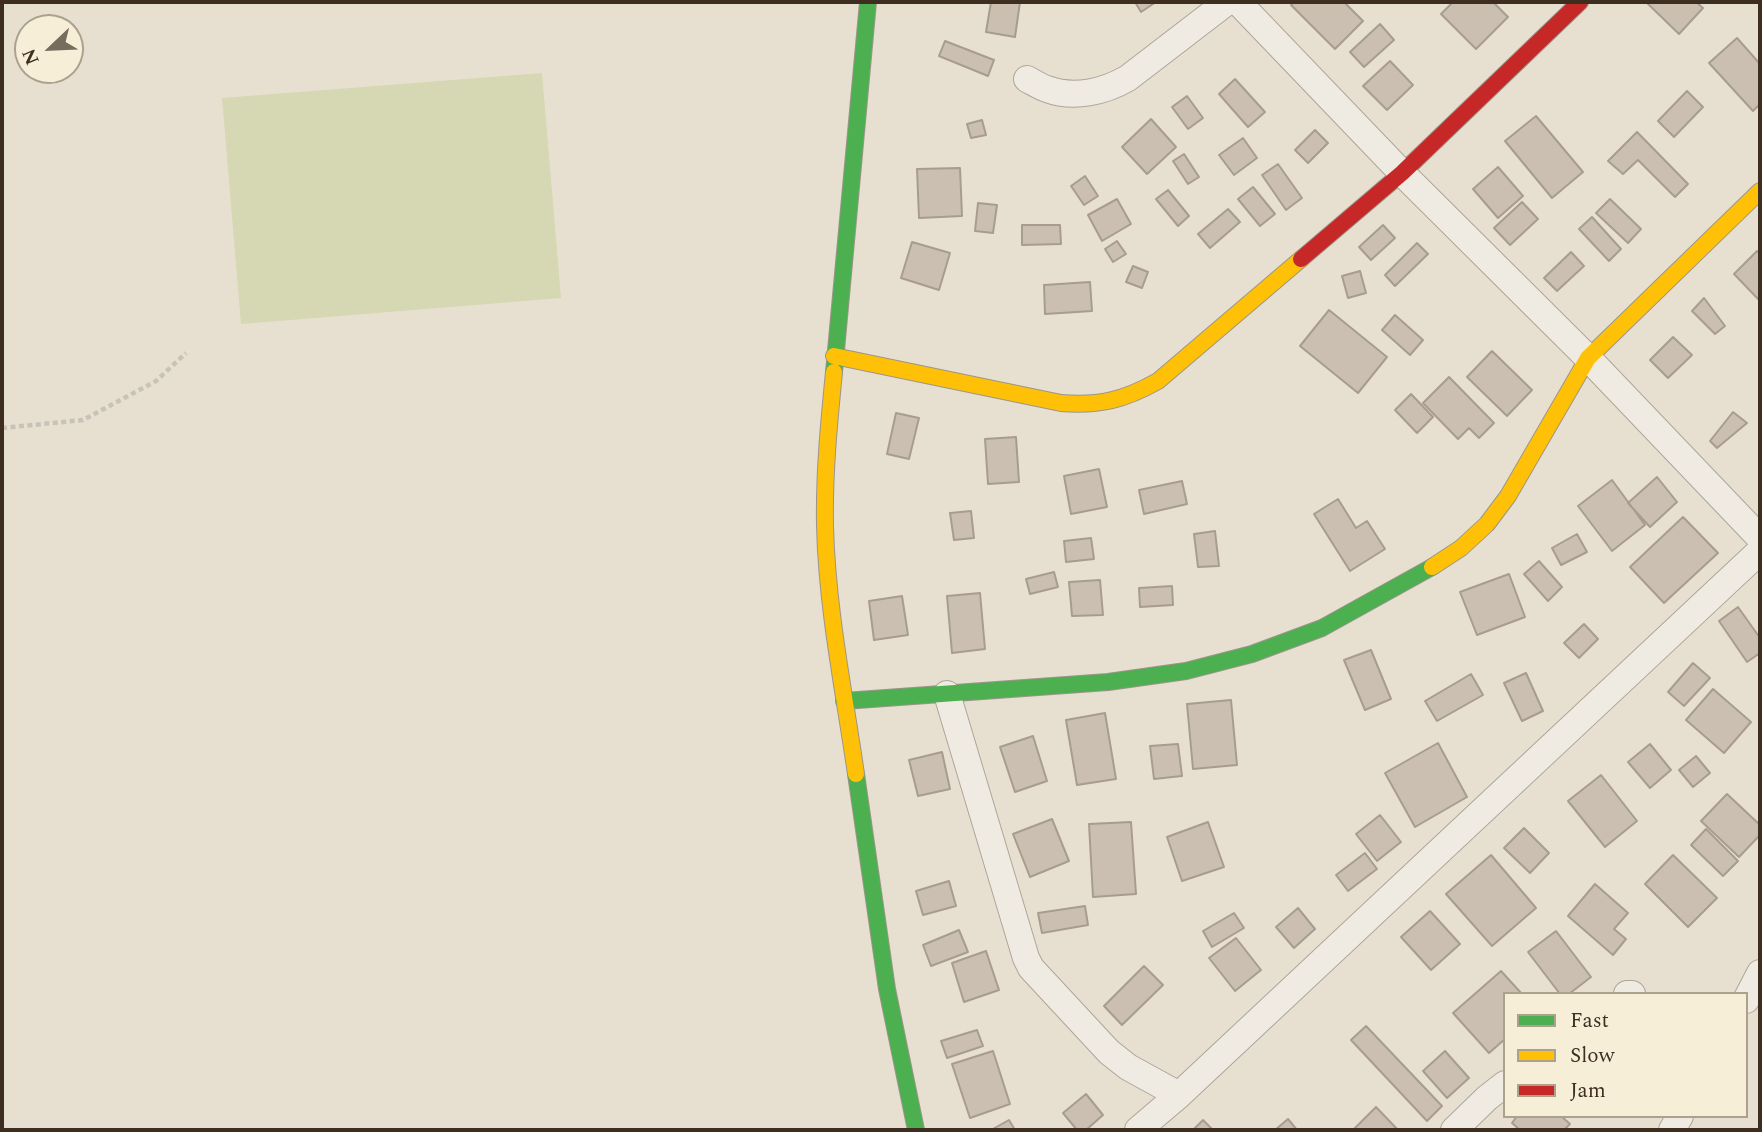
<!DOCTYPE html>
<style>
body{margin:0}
#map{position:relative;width:1762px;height:1132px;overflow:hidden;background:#e7e0d1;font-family:Spectral,serif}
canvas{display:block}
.frame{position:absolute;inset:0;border:4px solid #3d2e20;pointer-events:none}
.legend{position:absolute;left:1503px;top:992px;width:245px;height:126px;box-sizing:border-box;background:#f7eed8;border:2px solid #ada18e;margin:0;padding:9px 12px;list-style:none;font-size:21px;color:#3d2e20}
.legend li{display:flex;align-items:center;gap:14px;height:35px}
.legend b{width:35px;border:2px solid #ada18e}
.north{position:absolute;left:14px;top:14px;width:70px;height:70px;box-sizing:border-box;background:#f7eed8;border:2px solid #ada18e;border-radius:50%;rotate:247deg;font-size:19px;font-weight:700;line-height:28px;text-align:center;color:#3d2e20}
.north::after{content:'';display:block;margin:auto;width:24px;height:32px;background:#786c5e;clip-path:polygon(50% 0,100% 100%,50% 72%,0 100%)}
</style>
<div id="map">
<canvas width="1762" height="1132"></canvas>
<div class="frame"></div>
<ul class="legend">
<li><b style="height:9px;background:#4caf50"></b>Fast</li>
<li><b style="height:9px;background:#ffc107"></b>Slow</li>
<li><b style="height:9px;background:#c62828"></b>Jam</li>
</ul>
<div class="north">N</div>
</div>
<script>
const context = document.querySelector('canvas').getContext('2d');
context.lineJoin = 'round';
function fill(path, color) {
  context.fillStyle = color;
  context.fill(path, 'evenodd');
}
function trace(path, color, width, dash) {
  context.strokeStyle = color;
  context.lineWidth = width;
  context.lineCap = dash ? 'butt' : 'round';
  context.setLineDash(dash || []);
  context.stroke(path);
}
fill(new Path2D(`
 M542,73L561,298L241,324L222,98Z`), '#d6d7b3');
const building = new Path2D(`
 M991,2H1020L1015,37L986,32Z
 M1135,2H1156L1141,12Z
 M1294,2H1344L1363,21L1335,49L1291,5Z
 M1453,2H1493L1508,17L1476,49L1441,14Z
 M1646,2H1696L1703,8L1679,34Z
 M1380,24L1394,40L1364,67L1350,52Z
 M1737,38L1760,64V104L1753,111L1709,63Z
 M945,41L994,60L988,76L939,56Z
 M1390,61L1413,85L1387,110L1363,86Z
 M1235,79L1265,112L1248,127L1219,94Z
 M1687,91L1703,107L1674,137L1658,121Z
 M1187,96L1203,118L1188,129L1172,107Z
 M1536,116L1583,172L1552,198L1505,141Z
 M1151,119L1176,147L1147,174L1122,147Z
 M982,120L986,135L971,138L967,124Z
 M1315,130L1328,143L1308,163L1295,150Z
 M1637,132L1688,184L1675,197L1638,160L1623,174L1608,161Z
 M1243,138L1257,158L1234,175L1219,155Z
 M1184,154L1199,177L1188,184L1173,161Z
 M1278,164L1302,198L1286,210L1262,175Z
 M1498,167L1523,196L1498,218L1473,189Z
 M960,168L962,216L919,218L917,169Z
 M1085,176L1098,196L1084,205L1071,186Z
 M1253,187L1275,214L1260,226L1238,199Z
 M1168,190L1189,216L1178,226L1156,199Z
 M1117,199L1131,224L1102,241L1088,215Z
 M1610,199L1641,229L1628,243L1596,213Z
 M1522,202L1538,219L1510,245L1494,228Z
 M978,203L997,205L993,233L975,231Z
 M1228,209L1240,222L1210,248L1198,234Z
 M1592,217L1621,249L1609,261L1579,229Z
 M1022,225H1060L1061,244L1022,245Z
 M1383,225L1395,238L1371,260L1359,247Z
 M1117,241L1126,254L1113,262L1105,249Z
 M912,242L950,253L939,290L901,278Z
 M1417,243L1428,254L1395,286L1385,275Z
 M1757,251L1760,254V301L1734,274Z
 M1571,252L1584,266L1557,291L1544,278Z
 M1133,266L1148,272L1142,288L1126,282Z
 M1360,271L1366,293L1348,298L1342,276Z
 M1090,282L1092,311L1045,314L1044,285Z
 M1704,298L1725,326L1715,334L1692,311Z
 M1329,310L1387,357L1358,393L1300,346Z
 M1395,315L1423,340L1410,355L1382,330Z
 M1673,337L1692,355L1668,378L1650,360Z
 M1492,351L1532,390L1507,416L1467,377Z
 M1449,377L1494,423L1479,438L1469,428L1458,439L1423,403Z
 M1411,394L1433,417L1417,433L1395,410Z
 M1733,412L1747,423L1717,448L1710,441Z
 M896,413L919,418L909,459L887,454Z
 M1016,437L1019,482L988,484L985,439Z
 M1099,469L1107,507L1071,514L1064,476Z
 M1657,477L1677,502L1650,527L1628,503Z
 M1612,480L1645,525L1612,551L1578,506Z
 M1182,481L1187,504L1144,514L1139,490Z
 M1338,499L1356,528L1367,521L1385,549L1350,571L1314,514Z
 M971,511L974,538L954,540L950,513Z
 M1683,517L1718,553L1664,603L1630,567Z
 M1215,531L1219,566L1198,567L1194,534Z
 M1577,534L1587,552L1561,565L1552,548Z
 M1091,538L1094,559L1066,562L1064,541Z
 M1539,561L1562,587L1548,601L1524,574Z
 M1054,572L1058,587L1030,594L1026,579Z
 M1509,574L1525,617L1477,635L1460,592Z
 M1100,580L1103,615L1072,616L1069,582Z
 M1172,586L1173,605L1140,607L1139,588Z
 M980,593L985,649L952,653L947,596Z
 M902,596L908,635L874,640L869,601Z
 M1738,607L1760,638V653L1747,662L1719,621Z
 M1584,624L1598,639L1579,658L1564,643Z
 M1371,650L1391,699L1365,710L1344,660Z
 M1693,663L1710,678L1684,706L1668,692Z
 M1526,673L1543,711L1522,721L1504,683Z
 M1471,674L1483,695L1437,721L1425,701Z
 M1713,689L1751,722L1724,753L1686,720Z
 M1231,700L1237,765L1193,769L1187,704Z
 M1105,713L1116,779L1077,785L1066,720Z
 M1033,736L1047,781L1015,792L1000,747Z
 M1438,743L1467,797L1415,827L1385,773Z
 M1178,744L1182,776L1154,779L1150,746Z
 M1650,744L1671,770L1650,788L1628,762Z
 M942,752L950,789L918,796L909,760Z
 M1696,756L1710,773L1693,787L1679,770Z
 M1601,775L1637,821L1605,847L1568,801Z
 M1727,794L1760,825V835L1739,857L1701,821Z
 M1380,815L1401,842L1377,861L1356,834Z
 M1052,819L1069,861L1030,877L1013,834Z
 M1131,822L1136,894L1093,897L1089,824Z
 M1208,822L1224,867L1182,881L1167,837Z
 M1524,828L1549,853L1530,873L1504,848Z
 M1706,829L1738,861L1723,876L1691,845Z
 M1365,853L1377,869L1348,891L1336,875Z
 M1491,855L1536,908L1492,946L1446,894Z
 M1673,855L1717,898L1688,927L1645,884Z
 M949,881L956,906L923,915L916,891Z
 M1595,884L1628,913L1614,929L1626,939L1613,955L1568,916Z
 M1085,906L1088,925L1042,933L1038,913Z
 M1298,908L1315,929L1294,948L1276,927Z
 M1430,911L1460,944L1431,970L1401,937Z
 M1234,913L1244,928L1212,947L1203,931Z
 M959,930L968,952L931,966L923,945Z
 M1556,931L1591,977L1569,994H1560L1528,952Z
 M1236,938L1261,970L1235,991L1209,958Z
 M986,951L999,990L964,1002L952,963Z
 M1144,966L1163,985L1122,1025L1104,1006Z
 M1501,971L1522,994H1505V1039L1489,1053L1453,1013Z
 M1366,1026L1442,1106L1427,1121L1351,1040Z
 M977,1030L983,1046L947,1058L941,1041Z
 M993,1051L1010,1104L970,1118L952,1064Z
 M1445,1051L1469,1078L1447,1098L1423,1071Z
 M1086,1094L1103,1115L1086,1130H1077L1063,1113Z
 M1376,1107L1398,1130H1353Z
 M1517,1116H1561L1570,1124L1564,1130H1520L1512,1123Z
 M1288,1119L1297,1130H1275Z
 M1009,1120L1015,1130H991Z
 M1203,1120L1213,1130H1193Z`);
fill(building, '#cbbfb2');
trace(building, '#a89c90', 2);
const street = new Path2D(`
 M1238,2L1402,173L1588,358L1760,538
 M1027,79C1033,82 1040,87 1047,89C1074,99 1104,92 1128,78L1227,2
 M947,694L1026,958L1031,968L1109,1052L1128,1067L1179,1095
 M1627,994H1632
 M1746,1000L1760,973
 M1138,1130L1179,1095L1760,551
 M1454,1130L1487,1098L1505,1084
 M1672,1130L1680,1116`);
const fast = new Path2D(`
 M834,372L868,2
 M844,701L1108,682L1186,671L1252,654L1322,628L1432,567
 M856,774L887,989L916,1130`);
const slow = new Path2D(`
 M834,356L1061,403C1100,406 1124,400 1158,381L1301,259
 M834,372C829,423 824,474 825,526C827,609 844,691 856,774
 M1432,567L1461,548L1487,524L1508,496L1588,358L1760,191`);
const jam = new Path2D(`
 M1301,259L1402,173L1580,2`);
trace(street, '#ada599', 28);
trace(fast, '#9c958a', 18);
trace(slow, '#9c958a', 18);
trace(jam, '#9c958a', 18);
trace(new Path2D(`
 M2,428L83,420L156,381L186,353`), '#c8c2b9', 4.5, [5, 3.5]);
trace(street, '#efebe3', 26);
trace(fast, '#4caf50', 16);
trace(slow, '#ffc107', 16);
trace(jam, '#c62828', 16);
</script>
